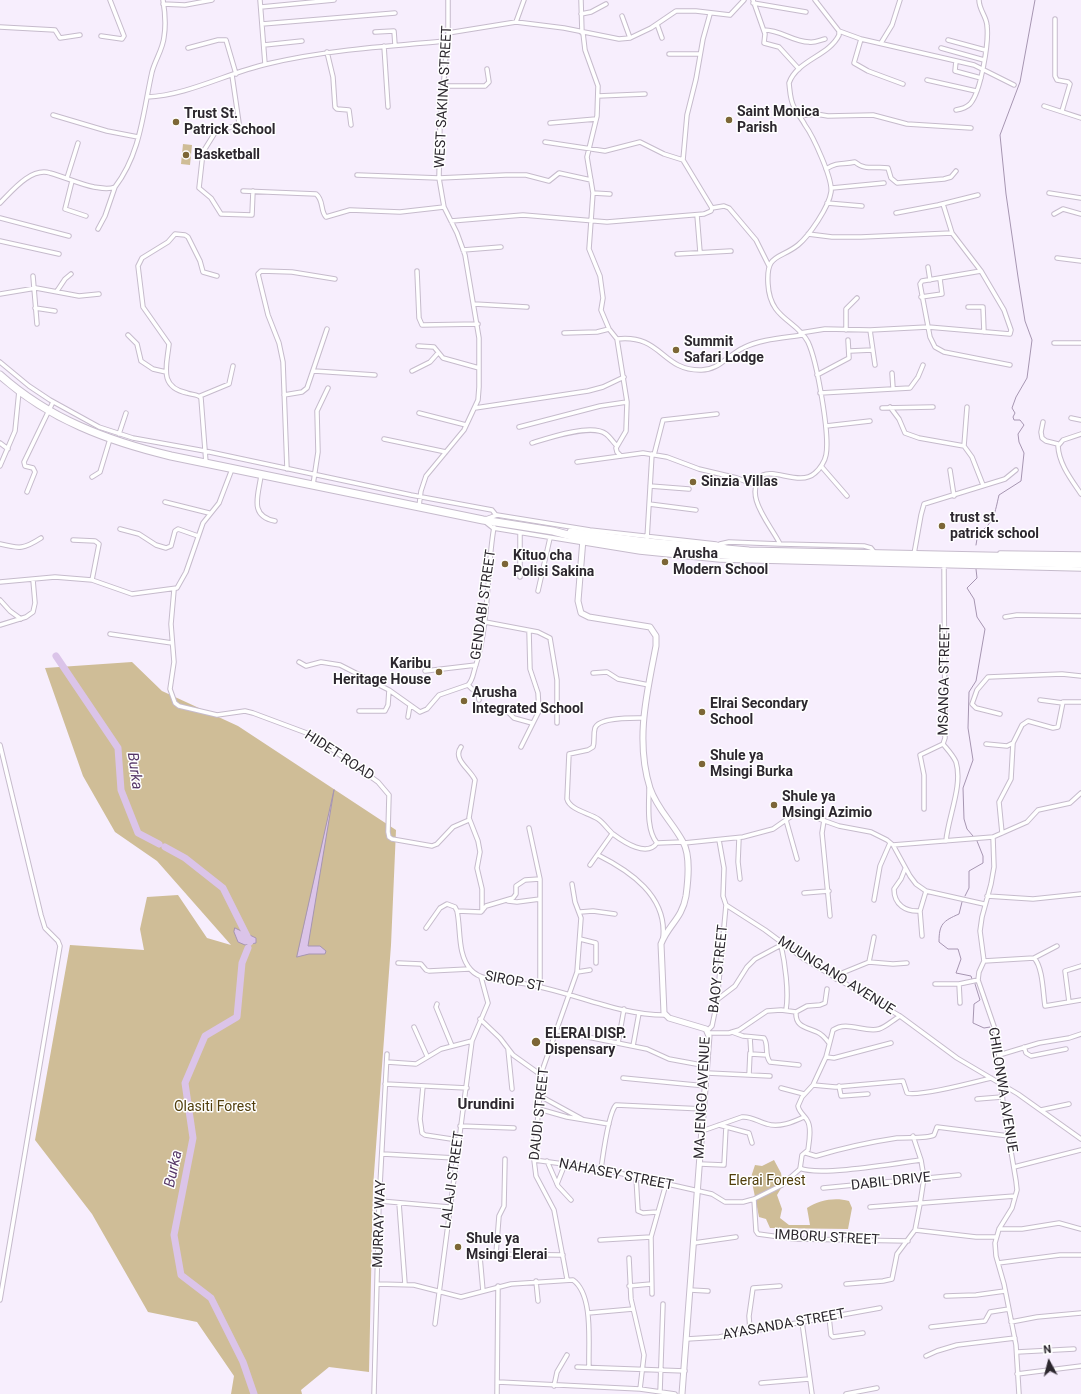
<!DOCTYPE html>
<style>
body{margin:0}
#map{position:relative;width:1081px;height:1394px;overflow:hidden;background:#f7eefd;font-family:Roboto,sans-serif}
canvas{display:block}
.north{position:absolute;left:1029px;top:1342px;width:40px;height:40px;-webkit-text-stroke:3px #fff;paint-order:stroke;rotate:353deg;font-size:11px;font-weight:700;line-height:16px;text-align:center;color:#2c272e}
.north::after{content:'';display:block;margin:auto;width:14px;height:18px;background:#2c272e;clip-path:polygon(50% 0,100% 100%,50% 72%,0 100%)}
</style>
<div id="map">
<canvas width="1081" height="1394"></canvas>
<div class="north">N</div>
</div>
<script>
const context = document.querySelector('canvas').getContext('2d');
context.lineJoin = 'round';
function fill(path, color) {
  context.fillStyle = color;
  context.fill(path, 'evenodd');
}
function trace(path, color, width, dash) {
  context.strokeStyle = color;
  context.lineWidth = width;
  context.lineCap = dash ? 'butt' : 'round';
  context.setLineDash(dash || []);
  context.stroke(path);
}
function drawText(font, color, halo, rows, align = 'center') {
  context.font = font + ' Roboto,sans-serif';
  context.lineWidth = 3;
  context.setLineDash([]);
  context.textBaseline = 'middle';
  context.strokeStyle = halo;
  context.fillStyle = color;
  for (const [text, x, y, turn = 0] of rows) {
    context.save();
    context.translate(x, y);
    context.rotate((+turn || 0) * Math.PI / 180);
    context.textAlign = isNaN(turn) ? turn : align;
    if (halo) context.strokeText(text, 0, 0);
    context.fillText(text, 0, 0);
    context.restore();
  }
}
fill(new Path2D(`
 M183,144L192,145L190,165L181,164Z
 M132,662L162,691L238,726L396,830L391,945L373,1187L369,1372L329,1367L301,1390L302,1394H231L234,1376L197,1322L148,1312L92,1214L35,1140L70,945L144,950L140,929L147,897L178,895L207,938L231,945L157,861L115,832L83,776L45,668Z
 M774,1160L781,1173L783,1185L777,1195L782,1209L780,1218L789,1225H810L807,1208C819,1200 835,1197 849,1201L852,1208L848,1229L770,1228L766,1219L759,1217L751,1177L755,1165L762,1166Z`), '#cfbd97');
const water = new Path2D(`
 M334,790L308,946H320L326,951L325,954H309L297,957Z
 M235,928L256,938V943L245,945L238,942L234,932Z`);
fill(water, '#dbc4e9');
trace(water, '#a695b1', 1);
trace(new Path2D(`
 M976,545L978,533C994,524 995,512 999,495L1021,481L1024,453L1019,442L1018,434L1024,425L1020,420H1014L1013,417L1015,413L1012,408L1016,397L1027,378L1032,340L1025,321L1018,277L1006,194L1000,135L1020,82L1035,0
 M973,836L967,829L964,819L963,788L973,760L968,728L969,692L976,681L985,629L977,617L974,599L967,588L977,578L976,569
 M965,896L969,888V871L983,863V856L977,841
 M962,902L959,914C943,921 939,924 939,942L948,949H958L961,959L956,973L971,976L972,979
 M975,984L980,1000L974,1004L973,1023L984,1028L990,1027L993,1034L994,1043`), '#a695b1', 1);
trace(new Path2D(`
 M56,656L118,748L121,790L138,833L159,844
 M165,847L185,858L223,888L250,942
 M248,948L242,963L237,1017L205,1036L185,1083L193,1138L174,1235L181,1275L211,1298L243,1362L254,1394`), '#dbc4e9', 7);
const street = new Path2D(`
 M260,0L265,64
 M581,0L582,33
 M753,0L765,34L764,43L779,47L799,69
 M815,0L839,31V35C829,56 797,60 789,83C790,91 790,100 794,107C797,114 802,119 805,125C813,136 833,179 831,192C829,207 809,236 798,245C779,260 766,253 768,284C770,320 796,319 808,342C817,361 830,435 826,455C825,461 820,469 815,473C801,486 775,469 763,475C741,494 771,525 780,544L864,546L871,548L875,553
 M753,3L806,12
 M163,4L185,5L212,0
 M261,7L334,0
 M581,14L591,12L606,4
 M622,16L630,38
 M1055,19V76L1057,80L1068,82L1070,84L1062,111
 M516,22L524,0
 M262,24L395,13
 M657,24L662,38
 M0,27L55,30L60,38L80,35
 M764,30C781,30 793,42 809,42C815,43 820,40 825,39
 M839,31L861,39L974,65L1014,85
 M375,32L394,31L395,45
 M448,33L516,22L564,28L619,39L630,38L651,28L676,11H696L730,15L744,0
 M583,33L585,50L598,86L597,116L587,157L593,193L589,249L600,276L603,298L601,310L609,329L617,339L627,402L626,431L616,448L617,452L621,456
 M101,36L122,39L124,36L110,0
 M861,39L854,63L868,71L903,84
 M948,40L985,50
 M881,43L892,25L900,0
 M264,45L302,41
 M384,46L388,107
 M188,48L218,40H226L236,74
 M941,48L984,60
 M327,52L333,77L335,107L337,109L349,110L351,125
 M669,54H700
 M956,61L955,71L981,78
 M232,75L239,123L235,126L216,131L203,152L199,188L211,198L221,214L252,215L253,191
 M927,80L976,91
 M443,86H485L489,82L487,69
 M598,96L645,94
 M147,97C189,95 227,73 267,64C326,50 387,46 447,41
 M1044,106L1081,118
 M956,110C962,109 966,108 970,104C981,92 989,42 987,26C987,17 979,10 979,0
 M53,115L107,131L138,137
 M799,116L816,114L828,116L873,115L907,124L971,128
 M550,123L596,119
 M545,142L605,151L640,142L664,154L683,160
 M826,169C839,161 842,165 855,162C865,171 876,166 888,168L891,178L897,183L944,179L951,177L956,171
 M357,175L439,178L506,175H526L549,181L559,173L591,180
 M67,178L78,143
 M72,181L65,209L86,216
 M832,188L884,183
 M243,191L316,194C324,200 320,211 326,217L350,210L400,212L444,207
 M593,193L610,194
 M1049,193L1081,198
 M0,203C12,191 31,167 50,173C65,177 79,184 94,187C101,188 108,190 115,187C141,153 143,112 152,72C155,60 163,49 164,37C166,25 165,12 163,0
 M827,203L862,206
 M712,208L724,206L729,208L756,240L769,266
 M896,213L938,205L978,195
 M1054,214L1063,209L1081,214
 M697,215L700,252
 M0,218L69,236
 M451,221L523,215L607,222L704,214L711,211L712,208L683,160L687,115L696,79L703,39L710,14
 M98,229L105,216L115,187
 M808,234L832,237H861L952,233
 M0,241L59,254
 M463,250L501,247
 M677,254L731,251
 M1057,258L1081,261
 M928,267L930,280
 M417,271L419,318L422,325L478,324
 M981,271L922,281L920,284L930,337L935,347L944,352L1010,365
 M33,276L37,324
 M57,291L65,279L71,274
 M0,294L36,288L79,296L99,294
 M921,297L942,294L940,279
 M474,304L527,307
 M968,307H983L984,332
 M35,308L55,311
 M846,330V309L857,298
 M870,330L875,365
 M564,333L597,332L609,329
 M800,333L825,329L870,330L928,327L1010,334L1011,330L1004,310L981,271L952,233L943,204
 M128,335L137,344L141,361L153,369L166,372
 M617,339C662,334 661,370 700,370C718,371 728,355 743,348C761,339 784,338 803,335
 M1054,343H1081
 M418,346L434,347L443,358L479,368
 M850,351L872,350
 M0,362L29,386L50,400L99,427L133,438L205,451L411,495L492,510L496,515
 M314,371L375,375
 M412,371L430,362L438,353
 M892,373L893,388
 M817,375L849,358L848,340
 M820,393L910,388L918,377L923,365
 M284,395L302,392L307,388L327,329
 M200,396L229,384L233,366
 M890,407L899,419L905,433L919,438L964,446L972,457L983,485
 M475,408L588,391L603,387L624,377
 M882,408L933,407
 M419,413L466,425
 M1071,418L1081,420
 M1043,422L1041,432L1042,438L1046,441L1058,444
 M826,426L870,421
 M519,427L600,406L627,402
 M119,434L126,413
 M1081,434L1063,440L1058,446C1059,464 1071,479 1081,494
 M384,439L446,452
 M0,443L8,449
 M532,443C548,438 592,423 606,434C610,437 613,442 617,446
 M964,446L967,407
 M654,455L663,420L717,414
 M577,462L643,453L667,457L699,469L737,478L755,485
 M206,463L201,398C198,394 192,395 187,393C158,387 167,365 169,344L143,307L138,266L142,258L168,242L175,234L185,235L188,237L200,261L203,272L217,276
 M0,466L15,431L19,391
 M821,466L847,496
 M287,469L283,362L279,343L268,315L258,274L261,271L292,272L335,279
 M950,470L954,496
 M261,475C259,494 248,516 275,521
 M92,477L100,472L110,439
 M313,485L318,452L317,411L328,388
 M650,486L689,489
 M27,492L35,472L33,468L25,466L24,462L53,402
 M165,502L209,513
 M649,504L696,510
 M419,506L421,491L426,476L464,430L478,400L479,387V338L465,255L457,233L444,207L439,178L440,124L448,33V0
 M120,529L139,534L156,545L166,548L171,546L175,531L178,529L198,536
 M520,533V577
 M647,539L652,454
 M73,540L95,541L99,544L92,580
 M0,544C20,549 24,549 41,538
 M720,544L729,542L780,544
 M725,547L716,544L590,530L497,515L483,520L493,528L640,552L720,560L1081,569
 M1000,553L1081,554
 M914,554L921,515L924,504L1005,479L1016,470
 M0,582L55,577L92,580L132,594L177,588L186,572L203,523L219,503L232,469
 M174,590L171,624L174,662L170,689L175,703L179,706L217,715L245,711L253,713L312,735L378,782L389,795L388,832L389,837L392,839L432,846L437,844L453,827L469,820
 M538,591L550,538
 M0,600L10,611L21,619
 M1005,617L1017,615L1081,616
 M485,622L538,632L550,638L557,680V723
 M0,625L26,617L33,612L35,603L33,580
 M110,634L172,643
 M299,662L306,666L321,662L340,665L389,690L420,712L427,709L439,695L468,685C473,680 473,674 475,668C490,622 486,573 494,527
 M425,671L476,665
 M593,673L607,672L618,679L649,685
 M468,685L472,689L478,691L479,700
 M1040,700L1063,703
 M359,711H385L388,705L389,690
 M508,712L514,718L532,723
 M1000,714L976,708L972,704L977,690L988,677L1062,674L1081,676
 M408,717L410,705
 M643,718C632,718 599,717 595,728C593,735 595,741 593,747L588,750L569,754L567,799C570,810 589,813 598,819C604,823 608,830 613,834C625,843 647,857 657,843
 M943,744L945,738L944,565
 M943,744C947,749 953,755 956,762C963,786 948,817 946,841
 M986,744L1007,746L1013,743
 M0,745L41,915L45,928L58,941L60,946L0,1300
 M461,747C452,759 470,769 475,780L469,818L478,841L480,852L477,868L482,889V911
 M521,747L539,711L538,693L530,669L529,631
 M649,789C649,804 646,830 657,843L683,842
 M924,809V775L920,755L943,744
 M786,820L797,859
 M824,820L822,833L830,916
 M529,828L540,879V986
 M1002,833L999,802L1011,779L1013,743L1022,725L1028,721L1053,728L1058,727L1063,702H1081
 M739,838L738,862L740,879
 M719,840L724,868L723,896L726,905L765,930L804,959L900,1016L957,1058L1018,1094L1081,1139
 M684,843L743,837L773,829L793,815H808L839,826L871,832L887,840L893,845L910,876L916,884L926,891L984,904
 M893,845L993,837
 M598,855C630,871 667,896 663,937
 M590,865L612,834
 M905,869L901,879L894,889C894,905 906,912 920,911
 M804,893L829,891
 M987,896L1033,899L1081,894
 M874,900L880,866L890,843
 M508,901L517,902L540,899
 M457,911L481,912L486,906L513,898L516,894V886L525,880L540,879
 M580,912L593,911L615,914
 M426,928L440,908L447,904L455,907L457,911C461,929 457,955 471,970C482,982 505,980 520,983C569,990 615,1015 665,1015
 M922,936L920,911L926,891
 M580,939L596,943V963
 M781,945C785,963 789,992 786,1010
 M1034,958L1057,946
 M984,961L1034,958C1043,967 1043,994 1045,1006L1081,1000
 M869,962L893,964L907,963
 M398,963L421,964L426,970L429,971L469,969
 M577,972L590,970
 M836,979L842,973L869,962L874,937
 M935,984H959L978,980
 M959,984L960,1003
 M718,999L735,986L747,967L755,959L783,944
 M1069,1002L1065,971L1081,966
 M437,1004L436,1007L452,1046
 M796,1012C795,1027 806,1027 817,1032C822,1034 826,1039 829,1043
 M480,1019L500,1038L513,1055L541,1075
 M414,1027L427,1056
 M558,1031L647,1049L669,1059L707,1066
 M707,1031L712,1026L717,1002L726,905
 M732,1032L743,1036L764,1038C769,1045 764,1055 770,1062L799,1065
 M708,1033H729L739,1030L767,1011L781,1010L796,1012L807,1006L820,1005L825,1003L827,989
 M750,1037L751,1054L767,1055
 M618,1043L624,1009
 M633,1046L639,1013
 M1024,1047L1026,1053L1031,1056L1066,1049
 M508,1049L512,1089
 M999,1055L1039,1043L1069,1038L1081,1034
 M826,1057L834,1058L891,1043
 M387,1062L416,1064L441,1049L472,1041
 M707,1073L770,1076
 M749,1075L750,1053
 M623,1078L706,1086
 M385,1084L467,1088
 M813,1085L835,1087L903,1081L907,1093C919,1097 975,1082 991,1078
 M423,1086L420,1119L422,1133L425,1135L458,1140
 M839,1086L841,1096L868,1094
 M781,1088L804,1094
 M540,1096L582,1119
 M977,1099L1002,1097
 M539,1109L567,1117L609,1124
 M1041,1110L1069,1104
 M719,1125L749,1133L752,1143
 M460,1126L514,1128
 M702,1131L742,1117C752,1116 758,1122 767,1124C779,1128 793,1122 804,1117
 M806,1153L816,1156C843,1148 870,1142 897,1138C907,1137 927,1139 934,1135L937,1127L1009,1136
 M383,1154L455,1158
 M534,1160L601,1169L712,1194L725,1202H743L754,1199L782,1185L792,1176L800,1169L802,1155L808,1150C809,1142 812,1127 807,1120C804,1115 799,1112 798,1106L802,1097L813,1085L826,1057L833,1030C847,1020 864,1033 879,1029C886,1027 893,1020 900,1016
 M547,1161L558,1186L571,1200
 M700,1164L724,1165L726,1127
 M1014,1167L1081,1150
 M800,1168C817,1177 898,1163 921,1160
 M601,1169C603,1156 608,1113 616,1105L704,1109
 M636,1177L638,1211L643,1213L657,1212
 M557,1184L565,1164
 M823,1188L959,1175
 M754,1199L756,1231L758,1234L795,1239L908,1241
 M380,1201L449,1207
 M399,1203L405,1284
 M870,1207L1015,1196
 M999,1229H1022L1059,1223L1081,1229
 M915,1230L976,1237H996
 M600,1240L651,1237
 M694,1243L736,1237
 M496,1254L499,1216L504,1206L505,1159
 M629,1258L631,1299L644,1355L640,1389
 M998,1263L1060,1255H1081
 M567,1279L554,1210L536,1176L534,1160L542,1071L577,972L581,918L575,902L572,884
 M536,1281L538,1301
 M378,1284L414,1285L461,1297L511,1284L573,1280C594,1295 588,1344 589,1367
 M846,1284L883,1281L892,1279L897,1254L915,1230L920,1204L924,1178L921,1160L913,1136
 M629,1286L651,1284
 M690,1290L708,1291
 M483,1291L480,1257L483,1254L563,1255
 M652,1294L651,1237L666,1184
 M946,1296L976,1295L1005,1291
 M588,1313L633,1309
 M829,1317L831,1335L833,1337L863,1333
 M802,1322L812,1394
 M1011,1322L1037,1317L1081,1313
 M435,1324L472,1041L488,1003L481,977
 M931,1327L985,1321L990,1312L1009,1309
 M750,1330L749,1316L753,1288L780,1286
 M687,1339L719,1337L880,1308
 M1017,1352L1074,1349
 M926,1356L937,1351L957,1345L1015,1338
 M577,1367L685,1371
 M1017,1374L1081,1366
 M498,1382L640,1389L675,1394
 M761,1383L809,1379
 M554,1386L557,1372L567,1355
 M660,1392L663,1304
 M374,1394L379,1204L387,1054
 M497,1394L498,1286
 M846,1394L877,1388
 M1019,1394L1016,1345L1004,1284L996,1256L995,1243L999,1229L1012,1208L1017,1190L1016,1181L1003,1103L997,1035L978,980L979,972L984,961L980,931L982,917L991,884L994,867L993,837L1027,822L1038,810L1070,803L1081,793`);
const secondary = new Path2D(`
 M583,539L578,601L581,613L589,617L650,627L656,636V646C647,693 635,740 650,788C657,809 673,823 683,842C691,856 688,881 686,896C682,919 668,925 661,944L664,1013L669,1018L706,1029L709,1036L682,1394`);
const highway = new Path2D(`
 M0,375C49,419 108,441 171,456L483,520L553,531L583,539L645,548L748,557L1081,564
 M571,532L647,542L749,551L1081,558`);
trace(street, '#c6bbcc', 5.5);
trace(secondary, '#c6bbcc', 7);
trace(highway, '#c6bbcc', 9);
trace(street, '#fff', 3.5);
trace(secondary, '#fff', 5);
trace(highway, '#fff', 7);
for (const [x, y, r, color] of [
 [729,120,4,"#7c6636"],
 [176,122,4,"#7c6636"],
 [186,155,4,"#7c6636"],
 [676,350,4,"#7c6636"],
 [693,482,4,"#7c6636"],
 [942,526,4,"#7c6636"],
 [665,562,4,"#7c6636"],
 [505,564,4,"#7c6636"],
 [439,672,4,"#7c6636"],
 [464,701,4,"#7c6636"],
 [702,712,4,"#7c6636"],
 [702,764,4,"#7c6636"],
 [774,805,4,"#7c6636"],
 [536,1042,5,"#7c6636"],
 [458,1247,4,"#7c6636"]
]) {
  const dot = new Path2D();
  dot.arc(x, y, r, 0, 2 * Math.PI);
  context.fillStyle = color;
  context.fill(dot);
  trace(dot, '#fff', 1.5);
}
drawText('14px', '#2c272e', '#fff', [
 ["WEST SAKINA STREET",444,97,-87],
 ["GENDABI STREET",484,605,-82],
 ["MSANGA STREET",945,680,-89],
 ["HIDET ROAD",339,756,33],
 ["BAOY STREET",719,969,-84],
 ["MUUNGANO AVENUE",836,976,32],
 ["SIROP ST",514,982,11],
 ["CHILONWA AVENUE",1002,1090,81],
 ["MAJENGO AVENUE",703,1098,-87],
 ["DAUDI STREET",540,1114,-84],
 ["NAHASEY STREET",616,1175,11],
 ["LALAJI STREET",453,1180,-82],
 ["DABIL DRIVE",891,1182,-6],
 ["MURRAY WAY",380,1224,-88],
 ["IMBORU STREET",827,1238,3],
 ["AYASANDA STREET",784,1325,-10]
]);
drawText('bold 14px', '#2c272e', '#fff', [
 ["Saint Monica",737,112],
 ["Parish",737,128],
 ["Trust St.",184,114],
 ["Patrick School",184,130],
 ["Basketball",194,155],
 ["Summit",684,342],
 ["Safari Lodge",684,358],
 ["Sinzia Villas",701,482],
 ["trust st.",950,518],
 ["patrick school",950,534],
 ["Arusha",673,554],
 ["Modern School",673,570],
 ["Kituo cha",513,556],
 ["Polisi Sakina",513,572],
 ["Karibu",431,664,"right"],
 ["Heritage House",431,680,"right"],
 ["Arusha",472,693],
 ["Integrated School",472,709],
 ["Elrai Secondary",710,704],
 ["School",710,720],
 ["Shule ya",710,756],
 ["Msingi Burka",710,772],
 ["Shule ya",782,797],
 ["Msingi Azimio",782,813],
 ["ELERAI DISP.",545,1034],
 ["Dispensary",545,1050],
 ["Shule ya",466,1239],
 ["Msingi Elerai",466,1255]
], 'left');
drawText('14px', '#513e0c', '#fff', [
 ["Olasiti Forest",215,1107],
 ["Elerai Forest",767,1181]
]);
drawText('italic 15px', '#573868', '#fff', [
 ["Burka",134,771,82],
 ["Burka",174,1169,-78]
]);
drawText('bold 15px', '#2c272e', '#fff', [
 ["Urundini",486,1105]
]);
</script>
